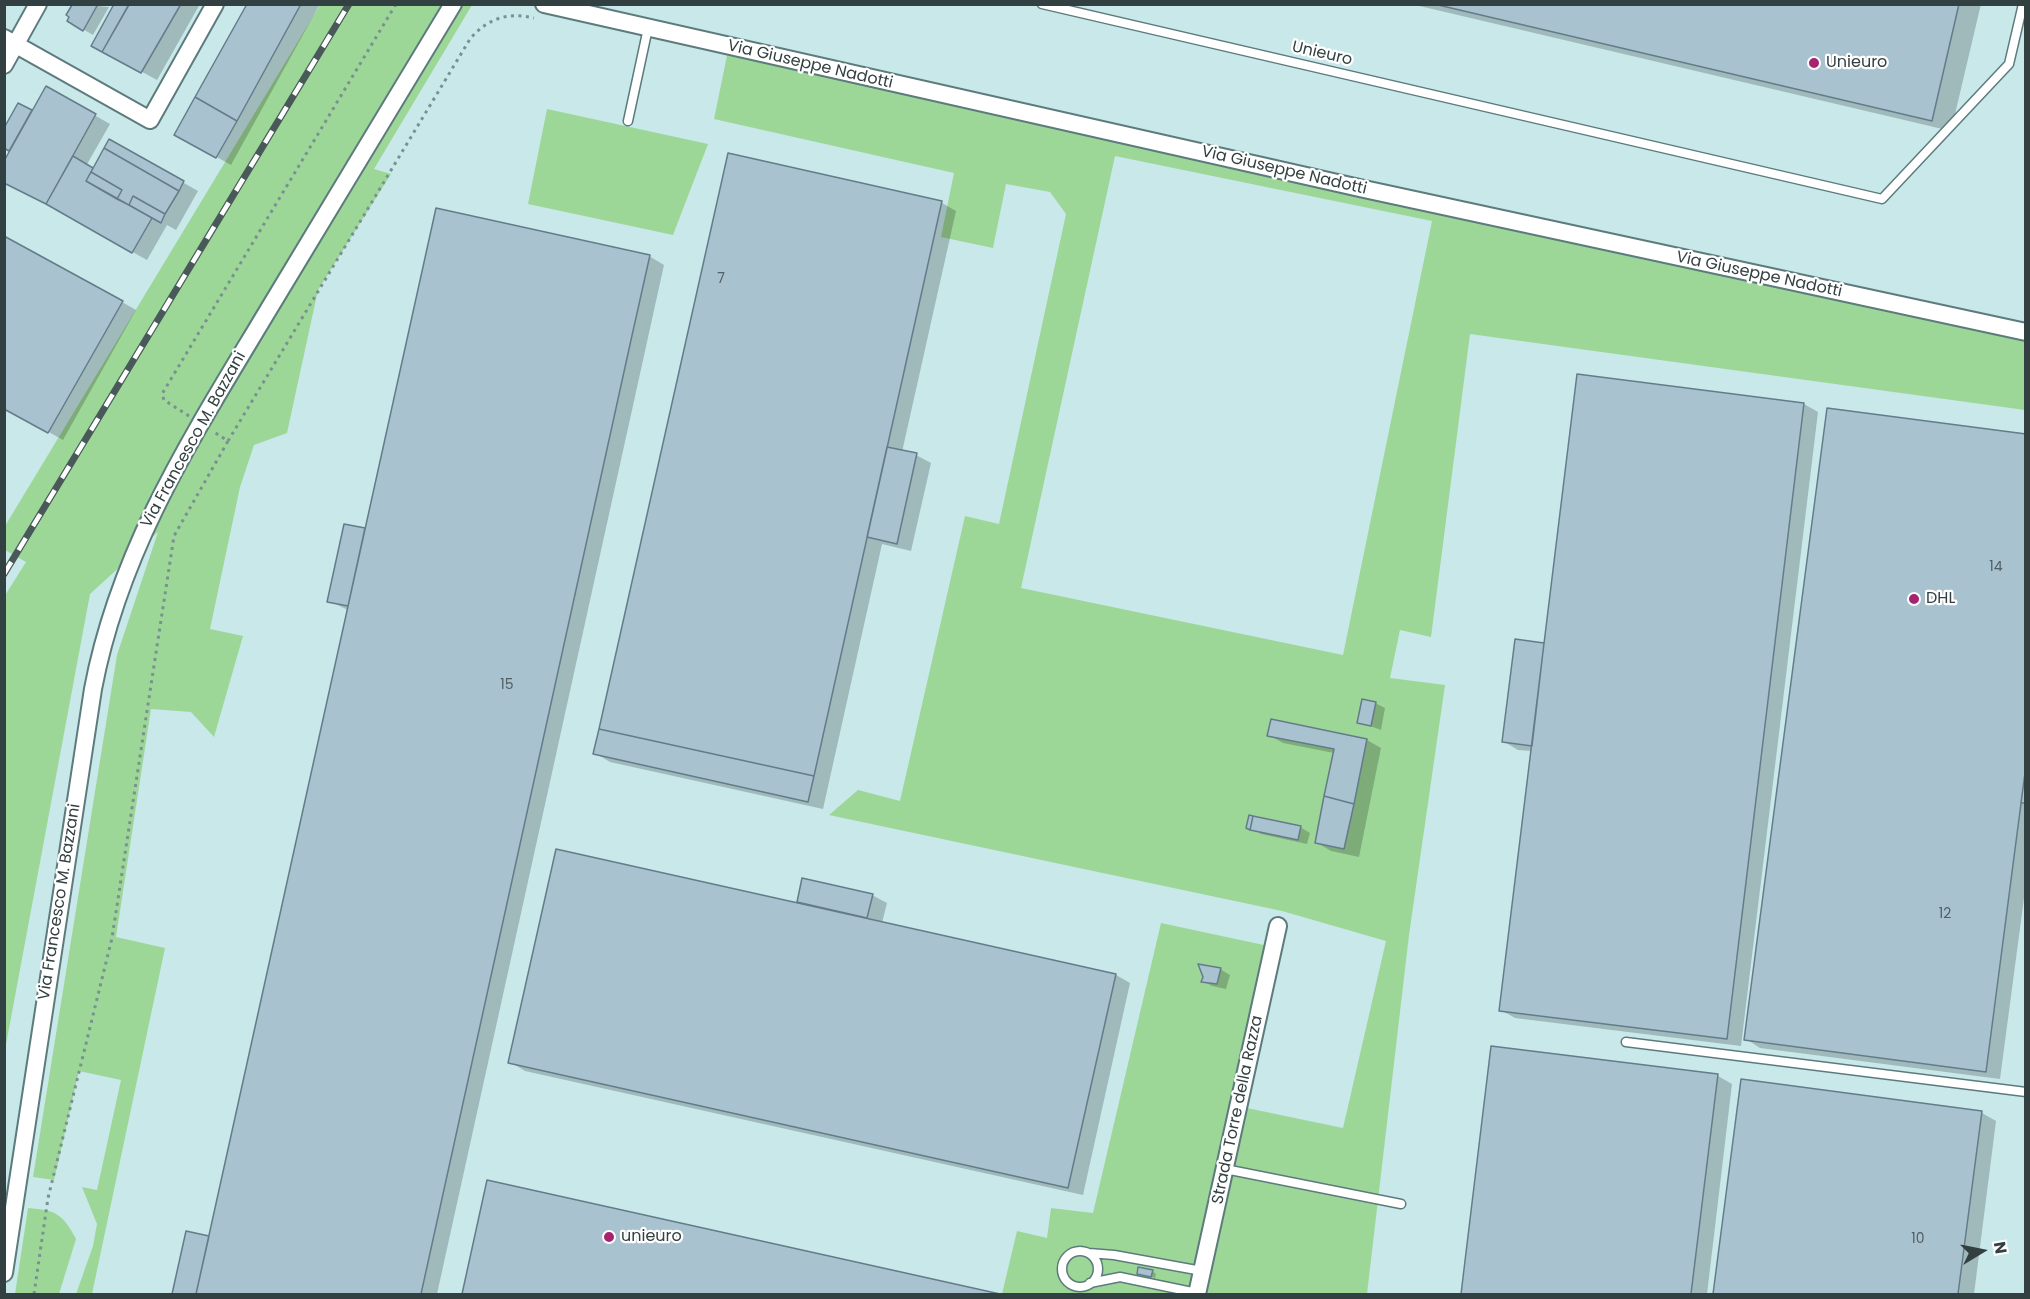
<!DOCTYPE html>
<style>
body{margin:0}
#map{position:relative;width:2030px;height:1299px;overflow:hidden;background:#c8e8ea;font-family:Poppins,sans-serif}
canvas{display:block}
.frame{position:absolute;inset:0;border:6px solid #334041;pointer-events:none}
.north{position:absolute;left:1952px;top:1221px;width:60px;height:60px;-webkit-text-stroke:4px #fff;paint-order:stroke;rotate:80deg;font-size:16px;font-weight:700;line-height:24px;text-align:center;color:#334041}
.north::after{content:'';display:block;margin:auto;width:21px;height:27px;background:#334041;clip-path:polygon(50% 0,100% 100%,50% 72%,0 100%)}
</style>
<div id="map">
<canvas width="2030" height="1299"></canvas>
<div class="frame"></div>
<div class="north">N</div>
</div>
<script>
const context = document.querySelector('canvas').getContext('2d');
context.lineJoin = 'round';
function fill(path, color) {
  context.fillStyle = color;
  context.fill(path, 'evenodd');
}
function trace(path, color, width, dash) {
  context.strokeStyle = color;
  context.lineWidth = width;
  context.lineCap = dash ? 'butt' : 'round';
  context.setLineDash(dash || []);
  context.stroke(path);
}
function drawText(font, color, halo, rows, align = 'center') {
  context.font = font + ' Poppins,sans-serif';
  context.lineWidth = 4.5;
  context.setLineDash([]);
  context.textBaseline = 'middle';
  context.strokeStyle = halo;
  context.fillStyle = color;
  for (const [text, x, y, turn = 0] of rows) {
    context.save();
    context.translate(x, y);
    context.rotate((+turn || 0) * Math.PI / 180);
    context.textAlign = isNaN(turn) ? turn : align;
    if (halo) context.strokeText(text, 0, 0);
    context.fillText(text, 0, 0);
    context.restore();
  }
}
fill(new Path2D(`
 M320,5H472L374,169L391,174L318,290L287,433L254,445L240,487L210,629L243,636L214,737L191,712L151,709L116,937L165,948L92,1294H76L93,1246L97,1224L82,1187L97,1190L121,1080L79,1071L54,1180L33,1177L117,655L158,532L90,594L5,1050L4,597L26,562L5,550V526Z
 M729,46L2025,331V410L1470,334L1431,637L1400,630L1390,678L1445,685L1409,935L1367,1294H1002L1017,1231L1047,1238L1051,1208L1093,1213L1161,923L1273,947L1242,1107L1343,1128L1386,941L1282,911L829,815L858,790L900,801L965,516L999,524L1066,214L1050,192L1006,184L993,248L941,237L954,173L714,119ZM1115,156L1432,221L1343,655L1021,588Z
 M547,109L708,144L673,235L528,204Z
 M28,1208C56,1210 63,1214 76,1239L59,1294H15Z`), '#9dd798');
fill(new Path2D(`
 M75,4L109,7L93,35L69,21Z
 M115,4H200L157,80L93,45Z
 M249,4H320L231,165L176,134Z
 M1411,4H1981L1951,131Z
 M47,88L110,124L86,166L94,170L110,141L198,191L176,230L167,225L147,260L4,181L12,151L4,147L19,105L33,113Z
 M942,203L956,211L902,452L916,455L931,463L911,551L882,544L823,809L610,762L595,753Z
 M649,256L664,265L437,1294H174L187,1233L210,1238L348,610L329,601L345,526L366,530Z
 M122,302L136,310L63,440L4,407Z
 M1804,404L1818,412L1741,1046L1515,1018L1501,1010L1532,751L1518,750L1503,741L1516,641L1545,645Z
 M2026,435V883L2000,1079L1760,1048L1746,1039Z
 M1375,703L1385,708L1381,730L1359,722Z
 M1272,720L1367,740L1381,748L1359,857L1331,851L1316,842L1334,753L1283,743L1269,735Z
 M1300,827L1310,833L1307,844L1261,834L1254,830Z
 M803,879L872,895L887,903L882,923L1116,975L1130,983L1083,1195L525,1071L510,1062L798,904Z
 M1220,969L1230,975L1226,989L1212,986L1203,981Z
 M1492,1048L1718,1076L1732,1084L1707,1294H1462Z
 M1742,1081L1982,1113L1996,1121L1974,1294H1714Z
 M488,1182L993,1294H463Z
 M1152,1271L1156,1274L1155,1278L1139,1273Z`), '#0003');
const building = new Path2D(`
 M75,4H98L83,31L67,21L69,17L66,15L72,5Z
 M114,4L129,5L102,52L91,46Z
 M181,4L141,73L102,52L129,4Z
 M247,4H301L237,121L195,97Z
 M1434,4H1959L1932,121Z
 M46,86L96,114L46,204L4,183V161Z
 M195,97L237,121L216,158L174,135Z
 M18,103L32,110L9,151L4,148V128Z
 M109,139L184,181L179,191L104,148Z
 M104,148L179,191L165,214L133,196L129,205L117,199L122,190L91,172Z
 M728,153L942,201L814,776L599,729Z
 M73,156L93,168L86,181L152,218L132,253L46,204Z
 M91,172L122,190L117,199L86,181Z
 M133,196L165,214L161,223L129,205Z
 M436,208L650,255L631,340L421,1294H196Z
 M4,236L123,301L48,433L4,409Z
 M1577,374L1804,403L1727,1039L1499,1011Z
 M1827,408L2026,434V765L1986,1072L1744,1040Z
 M887,447L917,453L897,544L867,537Z
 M344,524L365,528L348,606L327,602Z
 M1515,639L1544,643L1532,746L1502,742Z
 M1362,699L1376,702L1371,726L1357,723Z
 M1271,719L1367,739L1354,804L1324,796L1334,749L1267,736Z
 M599,729L814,776L808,802L593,754Z
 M2026,765V803H2021Z
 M1324,796L1354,804L1344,849L1315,843Z
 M1249,815L1253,816L1250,830L1246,828Z
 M1253,816L1301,826L1298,840L1250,830Z
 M556,849L1116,974L1068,1188L508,1063Z
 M802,878L873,894L867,918L797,902Z
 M1198,964L1221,968L1217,984L1201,982L1203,977Z
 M1491,1046L1718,1074L1691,1294H1461Z
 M1741,1079L1982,1111L1958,1294H1713Z
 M487,1180L1000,1294H462Z
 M186,1231L209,1236L196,1294H172Z
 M1138,1267L1153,1270L1151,1277L1137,1274Z`);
fill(building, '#a9c2d0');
trace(building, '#647c89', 1.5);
const lane = new Path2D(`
 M1042,4L1882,199L2009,64L2023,4
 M628,121L648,28
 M1626,1042L2026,1092
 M1225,1169L1401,1204
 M1062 1269a18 18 0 1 1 36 0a18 18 0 1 1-36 0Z
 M1089,1253L1114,1255L1202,1271
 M1090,1283L1120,1277L1197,1293`);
const street = new Path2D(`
 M544,4L1364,189L2026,332
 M4,38L150,120L215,4
 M4,65L38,4
 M4,1273L93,689C120,547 194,434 267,312C329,209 391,107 453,4
 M1197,1294L1278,926`);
trace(lane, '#5d7b7d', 11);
trace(street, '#5d7b7d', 20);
trace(new Path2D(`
 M189,416L164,400L162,394L396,4
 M228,441L470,39C488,18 508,12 534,18
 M34,1294L48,1198L112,938L174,536L228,441L214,432`), '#7a9091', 3, [3, 4.5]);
trace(lane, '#fff', 8);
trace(street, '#fff', 16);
const rail = new Path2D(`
 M4,574L349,4`);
trace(rail, '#49595a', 7);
trace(rail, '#fff', 4.5, [14]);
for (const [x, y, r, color] of [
 [1814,63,6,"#a52370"],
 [1914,599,6,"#a52370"],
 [609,1237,6,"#a52370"]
]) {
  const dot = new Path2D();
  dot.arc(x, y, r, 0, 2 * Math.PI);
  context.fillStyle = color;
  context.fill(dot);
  trace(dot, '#fff', 2);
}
drawText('14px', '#506065', null, [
 ["7",721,279],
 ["14",1996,567],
 ["15",507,685],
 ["12",1945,914],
 ["10",1918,1239]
]);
drawText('16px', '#334041', '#fff', [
 ["Unieuro",1322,54,13],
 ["Via Giuseppe Nadotti",810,65,13],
 ["Via Giuseppe Nadotti",1284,171,13],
 ["Via Giuseppe Nadotti",1759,275,12],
 ["Via Francesco M. Bazzani",194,440,-61],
 ["Via Francesco M. Bazzani",60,902,-81],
 ["Strada Torre della Razza",1238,1110,-78]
]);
drawText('16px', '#334041', '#fff', [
 ["Unieuro",1826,63],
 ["DHL",1926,599],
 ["unieuro",621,1237]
], 'left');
</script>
